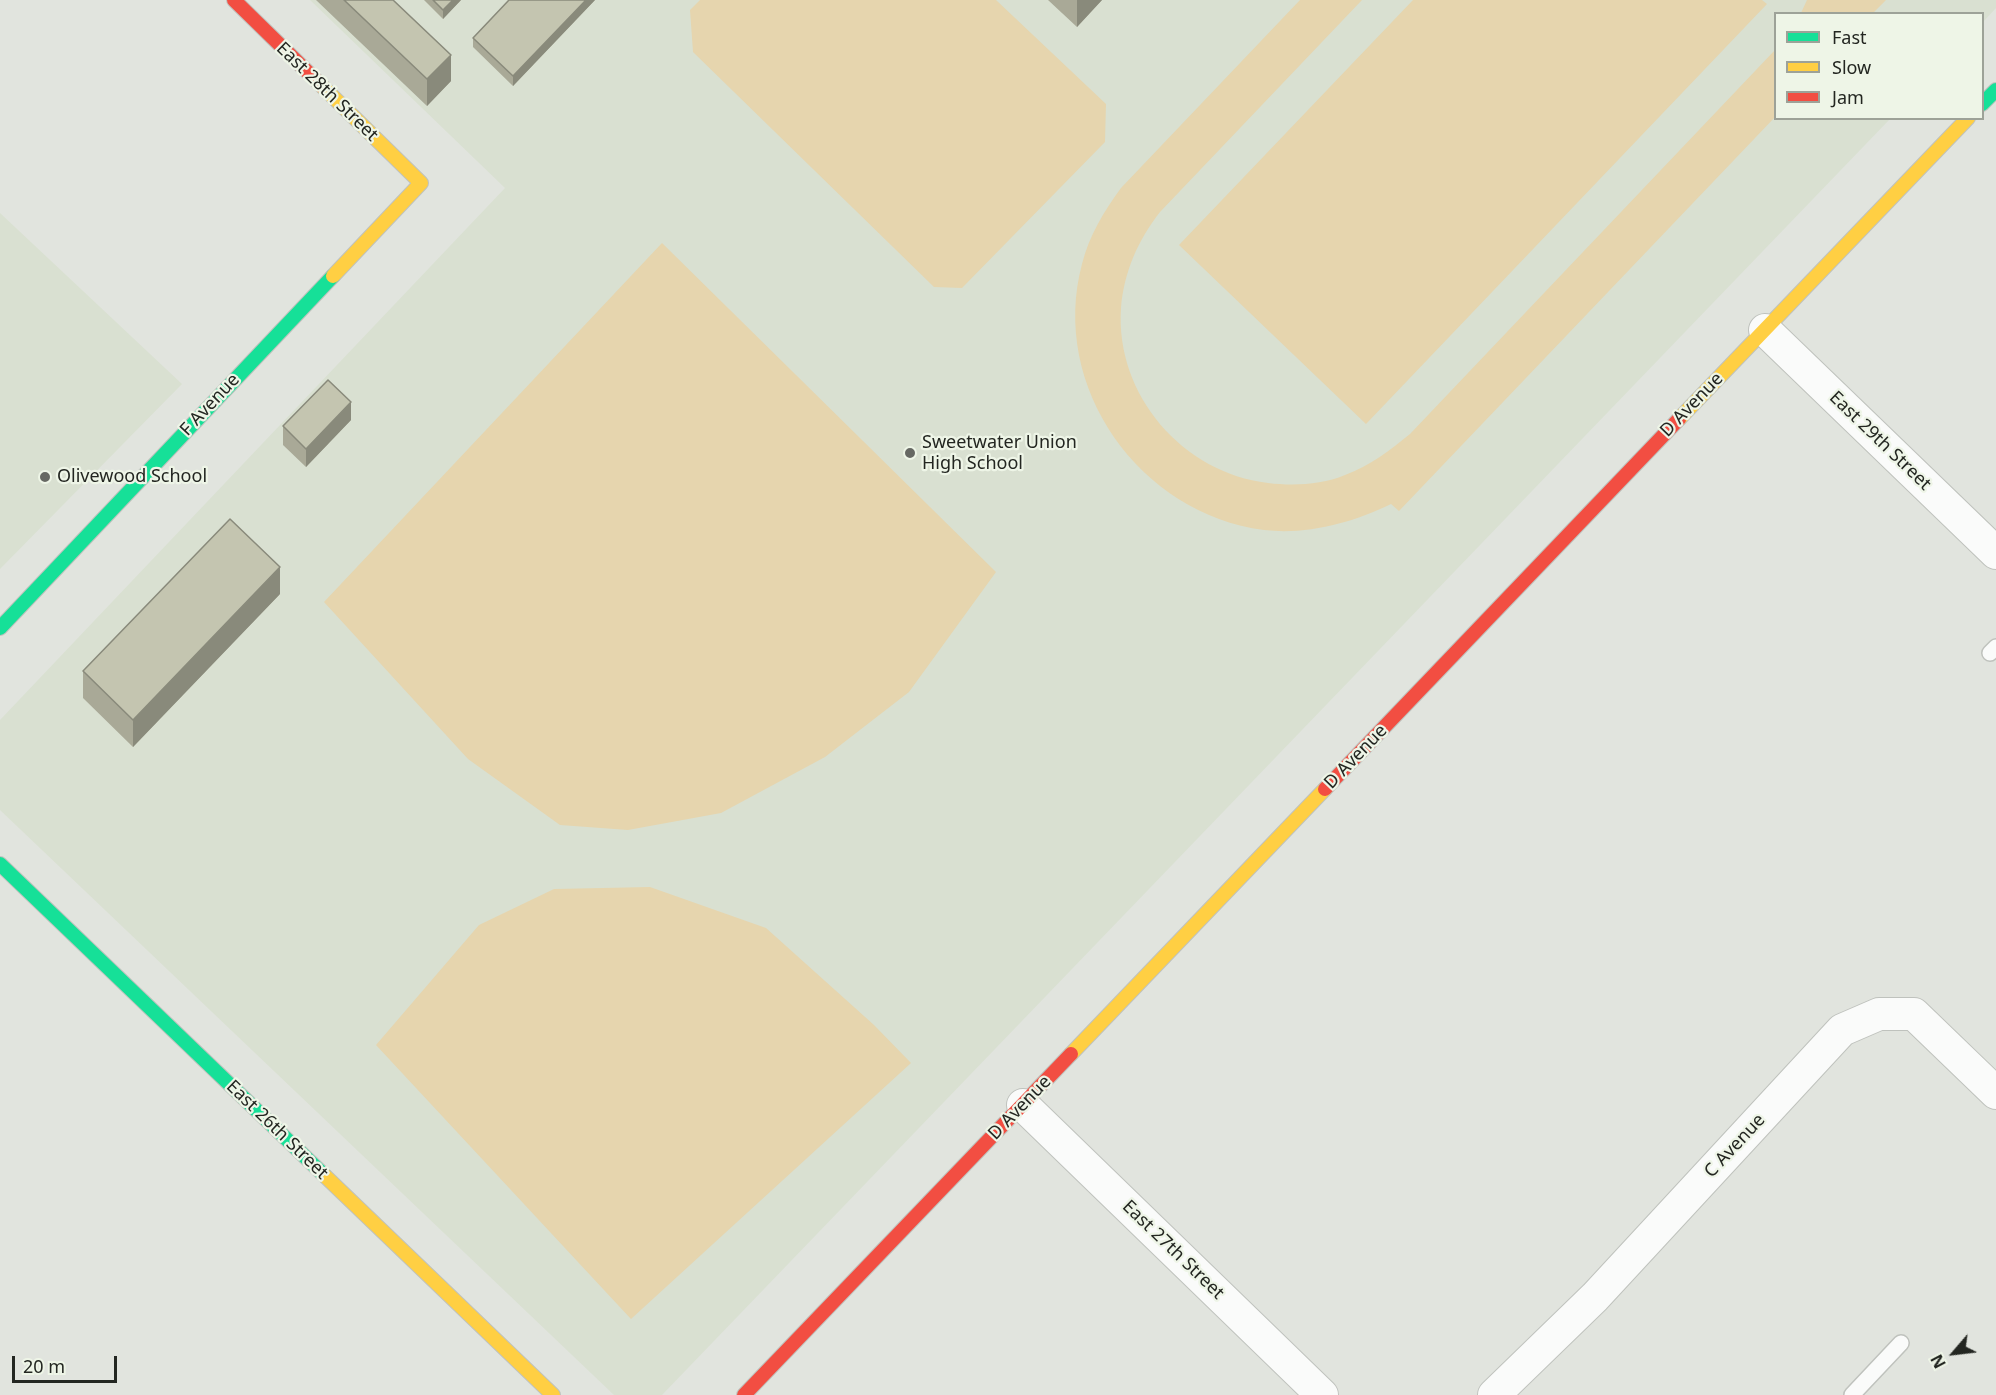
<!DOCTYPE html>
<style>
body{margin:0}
#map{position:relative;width:1996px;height:1395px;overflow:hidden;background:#e1e4de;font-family:"Noto Sans",sans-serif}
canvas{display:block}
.legend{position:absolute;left:1774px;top:12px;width:210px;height:108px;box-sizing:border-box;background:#eef5e7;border:2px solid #9da298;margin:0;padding:8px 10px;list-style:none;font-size:18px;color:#232621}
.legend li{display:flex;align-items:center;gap:12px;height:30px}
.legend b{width:30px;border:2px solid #9da298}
.north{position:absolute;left:1924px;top:1323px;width:60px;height:60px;-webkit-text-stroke:4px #eef5e7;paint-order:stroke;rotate:242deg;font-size:16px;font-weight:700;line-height:24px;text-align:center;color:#232621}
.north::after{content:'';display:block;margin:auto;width:21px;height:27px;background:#232621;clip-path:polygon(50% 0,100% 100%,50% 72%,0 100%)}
.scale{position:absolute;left:12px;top:1356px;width:105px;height:27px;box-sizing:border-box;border:3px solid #232621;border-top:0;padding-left:8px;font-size:18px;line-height:21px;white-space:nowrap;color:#232621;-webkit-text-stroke:4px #eef5e7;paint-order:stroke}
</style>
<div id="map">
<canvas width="1996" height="1395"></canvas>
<ul class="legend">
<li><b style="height:8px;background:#16e098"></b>Fast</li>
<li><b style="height:8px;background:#ffcf43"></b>Slow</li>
<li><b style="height:8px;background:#f24e42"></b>Jam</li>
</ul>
<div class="north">N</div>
<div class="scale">20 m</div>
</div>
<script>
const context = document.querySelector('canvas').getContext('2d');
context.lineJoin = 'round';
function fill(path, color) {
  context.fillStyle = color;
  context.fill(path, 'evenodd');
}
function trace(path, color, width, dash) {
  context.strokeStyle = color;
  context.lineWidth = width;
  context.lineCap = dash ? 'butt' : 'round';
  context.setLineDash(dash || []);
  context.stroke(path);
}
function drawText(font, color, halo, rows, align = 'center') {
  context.font = font + ' "Noto Sans",sans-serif';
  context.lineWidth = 4.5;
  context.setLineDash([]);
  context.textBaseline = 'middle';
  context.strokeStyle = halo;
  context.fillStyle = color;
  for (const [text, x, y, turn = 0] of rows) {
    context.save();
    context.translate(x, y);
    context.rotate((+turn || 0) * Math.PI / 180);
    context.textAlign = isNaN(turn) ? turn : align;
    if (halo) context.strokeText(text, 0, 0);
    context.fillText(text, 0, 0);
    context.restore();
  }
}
fill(new Path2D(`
 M310,0H1996V8L1983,22L1982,14H1776V118L1890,119L662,1395H614L0,810V720L505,188Z
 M0,213L182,384L0,569Z`), '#d9e0d1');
fill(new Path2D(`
 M700,0H996L1106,104L1105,142L962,288L934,287L693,52L690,10Z
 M1300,0H1362L1160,212C1138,240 1124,272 1121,308C1115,395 1183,473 1268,483C1293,486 1321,485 1345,475C1370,466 1390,450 1410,434L1775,50L1776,116L1399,511L1391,504C1352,523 1307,535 1264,530C1140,514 1049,387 1082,264C1089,236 1104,211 1121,188Z
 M1413,0H1762L1767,4L1366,424L1179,245Z
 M1807,0H1886L1873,13H1801Z
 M662,243L996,572L909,692L825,757L721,813L628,830L560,825L468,759L324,602Z
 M650,887L766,928L874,1025L911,1063L631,1319L376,1045L479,925L554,889Z`), '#e6d5ae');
const lane = new Path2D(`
 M1990,653L1996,647
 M1852,1395L1901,1343`);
const street = new Path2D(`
 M1765,330L1996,553
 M1023,1105L1322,1395
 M1494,1395L1595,1297L1842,1030L1879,1014H1914L1996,1093`);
const fast = new Path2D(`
 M1982,104L1996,90
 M0,628L333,276
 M0,864L324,1175`);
const slow = new Path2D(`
 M322,86L421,183L333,276
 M1679,419L1968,118
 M1071,1054L1325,789
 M324,1175L553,1395`);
const jam = new Path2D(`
 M234,0L322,86
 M1325,789L1679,419
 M744,1395L1071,1054`);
trace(lane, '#bfc2bd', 18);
trace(street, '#bfc2bd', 34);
trace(fast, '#bfc2bd', 16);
trace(slow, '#bfc2bd', 16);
trace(jam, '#bfc2bd', 16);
trace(lane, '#fafbfa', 15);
trace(street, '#fafbfa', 32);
trace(fast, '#16e098', 14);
trace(slow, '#ffcf43', 14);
trace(jam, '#f24e42', 14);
fill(new Path2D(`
 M316,0H393L451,81L427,106Z
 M424,0H461L443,19Z
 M509,0H595L513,86L473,47V38Z
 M1048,0H1102L1077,27Z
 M351,420L306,467L283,445V426Z
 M280,594L133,747L83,698V671Z`), '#a9a997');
fill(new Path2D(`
 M453,0H461L443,19V10Z
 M586,0H595L513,86V76Z
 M1077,0H1102L1077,27Z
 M451,55V81L427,106V79Z
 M351,402V420L306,467V449Z
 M280,567V594L133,747V720Z`), '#898a7b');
const building = new Path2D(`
 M344,0H393L451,55L427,79Z
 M433,0H453L443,10Z
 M509,0H586L513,76L473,38Z
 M328,380L351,402L306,449L283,426Z
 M230,519L280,567L133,720L83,671Z`);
fill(building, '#c4c5b0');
trace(building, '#898a7b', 1.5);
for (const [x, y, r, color] of [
 [910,453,6,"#666863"],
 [45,477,6,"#666863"]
]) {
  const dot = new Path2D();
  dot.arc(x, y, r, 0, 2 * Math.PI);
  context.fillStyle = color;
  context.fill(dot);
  trace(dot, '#eef5e7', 2);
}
drawText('18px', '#232621', '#eef5e7', [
 ["East 28th Street",327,92,44],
 ["F Avenue",210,405,-47],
 ["D Avenue",1692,405,-46],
 ["East 29th Street",1880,441,44],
 ["D Avenue",1356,757,-46],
 ["D Avenue",1020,1108,-46],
 ["East 26th Street",277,1130,44],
 ["C Avenue",1735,1146,-47],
 ["East 27th Street",1173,1250,44]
]);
drawText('18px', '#232621', '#eef5e7', [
 ["Sweetwater Union",922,443],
 ["High School",922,464],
 ["Olivewood School",57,477]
], 'left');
</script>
